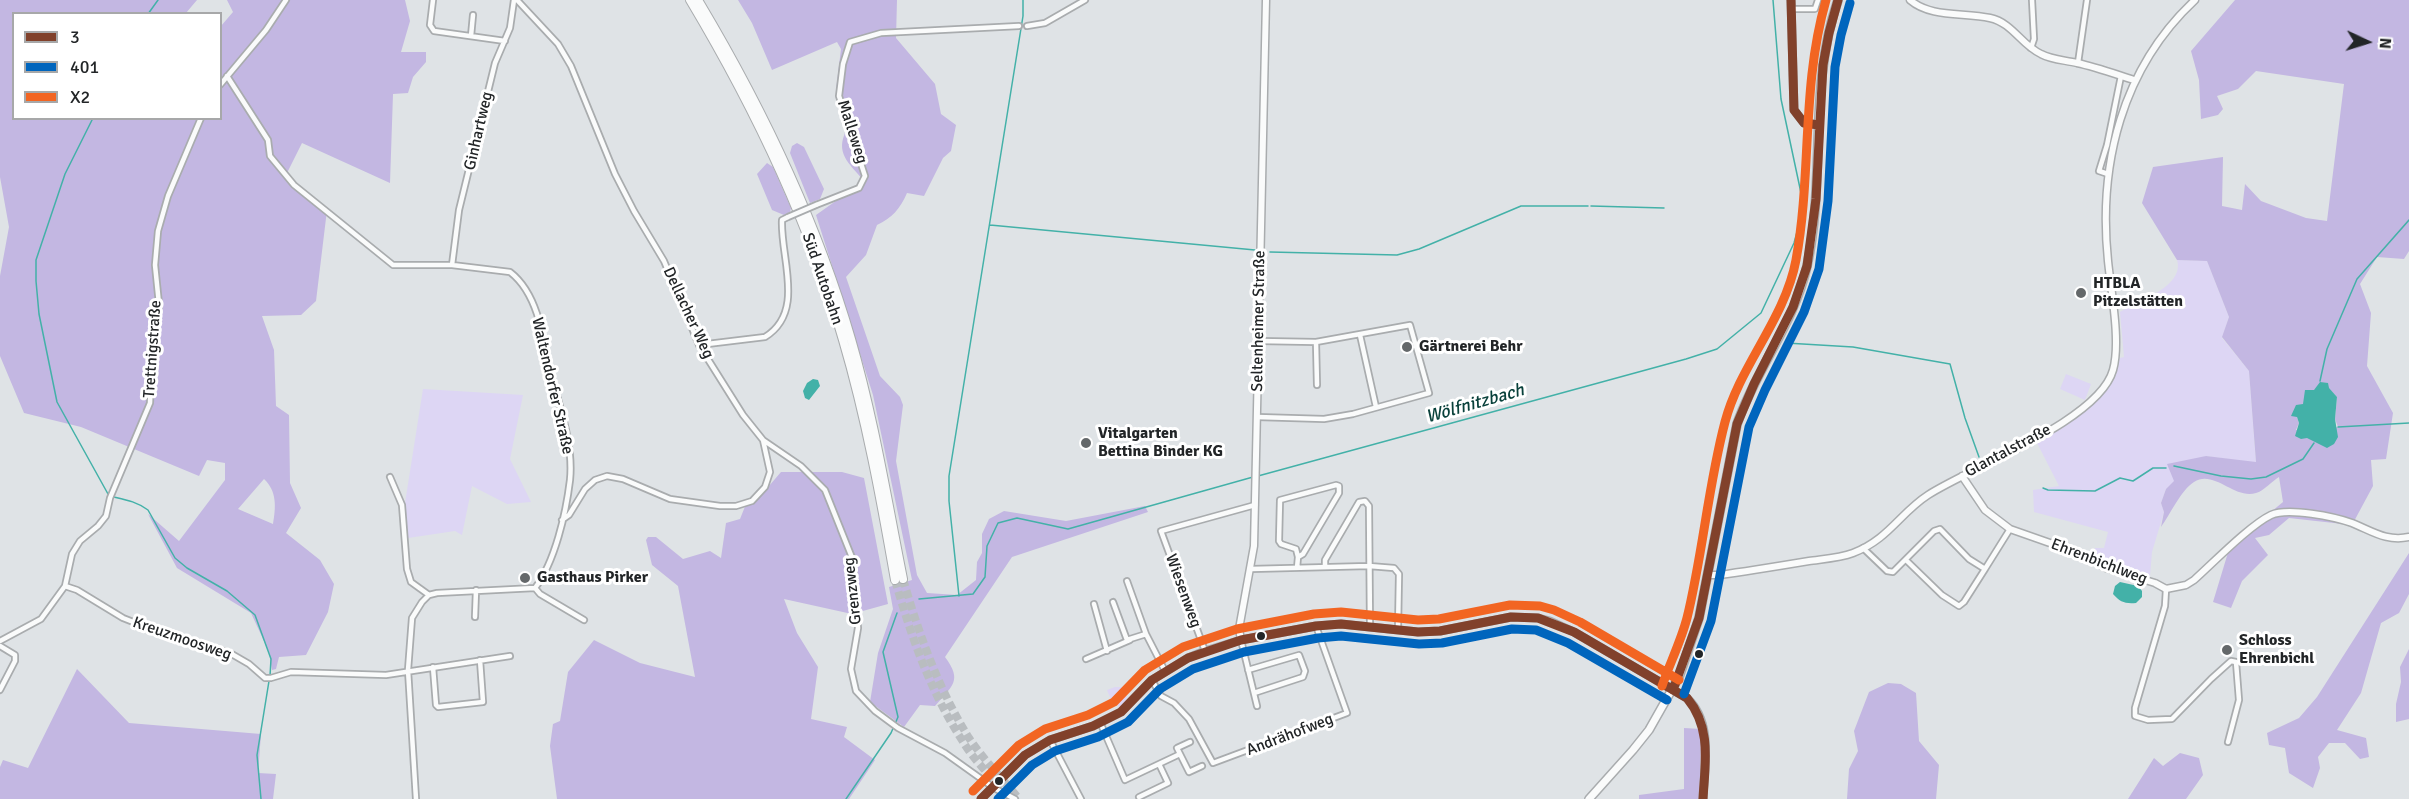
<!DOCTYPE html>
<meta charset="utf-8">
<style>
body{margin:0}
#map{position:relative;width:2409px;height:799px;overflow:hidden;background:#dfe3e6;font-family:Signika,sans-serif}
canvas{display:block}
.legend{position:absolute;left:12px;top:12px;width:210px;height:108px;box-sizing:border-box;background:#fff;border:2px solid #a7a8a9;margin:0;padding:8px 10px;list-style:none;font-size:18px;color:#222527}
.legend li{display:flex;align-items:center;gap:12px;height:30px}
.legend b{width:30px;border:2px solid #a7a8a9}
.north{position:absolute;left:2337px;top:12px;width:60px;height:60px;-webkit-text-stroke:4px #fff;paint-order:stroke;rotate:94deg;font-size:16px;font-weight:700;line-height:24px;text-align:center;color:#222527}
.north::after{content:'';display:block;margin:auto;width:21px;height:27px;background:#222527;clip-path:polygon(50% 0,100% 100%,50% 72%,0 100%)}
</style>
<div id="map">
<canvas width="2409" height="799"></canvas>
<ul class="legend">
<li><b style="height:8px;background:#81412b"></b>3</li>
<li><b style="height:8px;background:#0065bd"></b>401</li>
<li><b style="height:8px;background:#f26522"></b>X2</li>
</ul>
<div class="north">N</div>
</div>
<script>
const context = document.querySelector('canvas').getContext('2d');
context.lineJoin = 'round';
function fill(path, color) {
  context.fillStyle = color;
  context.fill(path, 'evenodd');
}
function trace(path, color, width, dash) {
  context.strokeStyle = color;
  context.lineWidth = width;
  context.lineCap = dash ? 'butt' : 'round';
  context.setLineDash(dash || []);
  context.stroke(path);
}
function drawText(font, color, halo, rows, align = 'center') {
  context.font = font + ' Signika,sans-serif';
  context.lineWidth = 6;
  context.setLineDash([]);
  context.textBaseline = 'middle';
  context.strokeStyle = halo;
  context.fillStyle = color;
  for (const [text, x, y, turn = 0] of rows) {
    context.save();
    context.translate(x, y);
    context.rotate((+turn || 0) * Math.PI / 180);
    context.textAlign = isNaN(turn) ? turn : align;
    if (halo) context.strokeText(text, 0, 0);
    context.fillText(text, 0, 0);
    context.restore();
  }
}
fill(new Path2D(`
 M2177,260L2207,261L2229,317L2222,338L2249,371L2256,463L2206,456L2166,489L2161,503L2164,512L2152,552L2150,576L2147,578L2092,560L2095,548H2104L2108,532L2034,512L2033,490L2059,486L2036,441C2062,425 2097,409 2113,381C2117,374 2118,365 2120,358L2124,357L2120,312C2139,301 2185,286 2177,260Z
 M2066,374L2091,384L2085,400L2060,389Z
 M423,389L523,395L510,459L531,502L507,504L472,486L462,535L455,531L408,538L405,503Z
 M1115,687H1123L1127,693L1126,702L1120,707L1112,702L1107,690Z`), '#ddd6f4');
fill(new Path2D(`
 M0,0H197L186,13L14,14V118H220L221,26L233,12L227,0H405L410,21L401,52H426V62L413,77L408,93L393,94L390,183L302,143L286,175L327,210L316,301L301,315L262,316L274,350L276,406L289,415L290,483L301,508L286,533L320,560L334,584L328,612L306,655L279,657L276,669L272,670L269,652L251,613L177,568L148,514L179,541L225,480V463L207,460L199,476L81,427L24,413L0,356V276L9,227L0,177ZM264,479C277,491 276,507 273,524L238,509Z
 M738,0H897L896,38L935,84L941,114L956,125L951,151L943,158L924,196L907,193C900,209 892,218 877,225L866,255L846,277L880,376L900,397L903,405L896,461L917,575L927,593L957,595L976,580L977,562L982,553V534L989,519L1004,511L1066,521L1145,506L1148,512L1012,557L945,657C963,681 952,686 935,706L920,705L904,727L870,702L878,653L893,609L889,587L912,580L873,395L816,215L864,181C849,163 834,153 847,129L836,90L841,49L837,42L772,70L752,23Z
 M2235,0H2409V251L2404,259L2377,257L2360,284L2371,313L2367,366L2393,413L2386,459L2371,460L2373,486L2352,525L2289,518L2269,535L2255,538L2268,555L2242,581L2231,608L2213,602L2230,546L2283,502L2279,477C2272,481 2264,491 2256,493C2235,500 2214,469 2194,482C2181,490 2170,515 2161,527L2164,512L2161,503L2166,489L2174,481L2167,464L2206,456L2256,462L2249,371L2222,337L2229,317L2207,261L2177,260L2142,203L2153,167L2223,157L2222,206L2242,210L2245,184L2261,201L2306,218L2327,221L2344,84L2256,71L2238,89L2217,96L2223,109L2218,115L2201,119L2199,80L2191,51ZM2328,388L2337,397L2335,419L2338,427L2296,430L2299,423L2297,417L2314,390Z
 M797,143L804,147L824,189L820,199L810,203L790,153L792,146Z
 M767,163L773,167L791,208L790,212L784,215L772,210L757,174Z
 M781,472H842L864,478L888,604L852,614L784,599L797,633L818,667L811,719L847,727L844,737L875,760L849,799H557L550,746L553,724L560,721L568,672L594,640L640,663L695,677L678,586L652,565L646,540L648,537H656L683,559L710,551L721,558L726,523L740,519L746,504L757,500Z
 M2409,553V594L2399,613L2381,623L2361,693L2337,730L2366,738L2369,757L2360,759L2345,743H2329L2318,757L2320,768L2313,788L2289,773L2285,748L2269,745L2267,733L2299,718L2317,697Z
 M2409,649V719L2396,722V704L2401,682L2400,667Z
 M77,669L129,723L261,734L258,773L276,774L273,799H0V767L3,760L28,768Z
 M1888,683L1901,684L1916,693L1919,741L1939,765L1936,799H1847L1849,769L1858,751L1854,731L1869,692Z
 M1684,728L1701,729L1700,799H1639V795L1684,789Z
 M2180,753L2199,758L2203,775L2186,799H2128L2154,758L2163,766Z`), '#c3b7e2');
fill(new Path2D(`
 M813,379L818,380L820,386L809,400L805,398L803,391L807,383Z
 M2320,382L2328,383L2329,388L2337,397L2335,419L2338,437L2334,444L2327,448L2307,438L2301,439L2295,436L2299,423L2297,417L2291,416L2296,405L2303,404L2305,390H2314Z
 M2120,582L2138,586L2142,591V597L2136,603C2125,604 2120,602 2113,594L2115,586Z`), '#43b1a8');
trace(new Path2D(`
 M148,14L158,0
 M93,118L65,174L36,260V281L39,314L57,402L108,494
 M1591,206L1664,208
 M990,225L1255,250
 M1270,252L1397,255L1419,249L1521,206H1588
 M1786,343L1853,347L1950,364L1965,418L1979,457
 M2320,381L2327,349L2357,279L2409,220
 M2338,427L2409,423
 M2174,466L2221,476L2251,479L2266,477L2303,459L2314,443
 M1258,476L1686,359L1717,349L1761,313L1794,243L1800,221L1801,193L1781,99L1773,0
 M2043,488L2048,490L2095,491L2120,478L2133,481L2153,468H2166
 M114,497C127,500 137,502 148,510L175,558L187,568L227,591L255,615L271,659L270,676
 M959,596L949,501V476L1023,16V0
 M919,599L973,594L985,577L987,546L998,523L1017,518L1068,529L1253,477
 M261,799L257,755L269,681
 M846,799L891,733L898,717L883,652L897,613`), '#43b1a8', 1.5);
trace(new Path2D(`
 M903,579C919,634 938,688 969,738C983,759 1003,779 1019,799
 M895,580C911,636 930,691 962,740C974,761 993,778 1009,797`), '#b9bdc0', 8, [8, 4]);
const street = new Path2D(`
 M433,0L430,25L434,31L505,41
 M517,0L558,44L571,66L615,174L634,211L664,261L699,345L743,415L763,440L770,472L765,487L752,501L736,506H720L670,499L623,479L607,476L595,480L585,489L569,515L562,520
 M1792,9H1815L1818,0
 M1027,26L1045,23L1085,0
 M471,36L473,15
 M2031,48L2034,39L2032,0
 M2078,63L2087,0
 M227,76L268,140L270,156L294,185L393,265H452L510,272C523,282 532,299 537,314C542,330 544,347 548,363C557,400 574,441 570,480C566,513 555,562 535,588L437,593L429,595L422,602L412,618L408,670L416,799
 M220,85L266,30L286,0
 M2108,174L2099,171L2107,145L2121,76
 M816,205L859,188L865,176L839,96L843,64L850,42L881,33L1019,26
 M452,265L459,210L495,63L510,28L514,0
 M1360,335L1376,407
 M1316,342L1317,385
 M699,345L765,337C806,312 780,257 782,220L788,217
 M1257,417L1324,419L1353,414L1429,393L1410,325L1316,342L1259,341
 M763,440L801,466L825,490L853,560L858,628L851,669L856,691L875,711L898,728L945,753L994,788L1015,799
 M390,477L402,505L407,569L411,582L429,595
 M1863,548L1887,571L1893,572L1934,531L1940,529L1969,559L1985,569L2010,529
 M1907,561L1942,595L1959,606L1964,602L1985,569
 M1325,567V560L1359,502L1365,501L1369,506L1370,627
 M1297,568L1298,557L1303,554L1339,493V486L1336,485L1280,500L1279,541L1281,544L1296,549L1298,557
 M1251,569L1369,566L1394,568L1399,574L1398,630
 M1127,581L1146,634
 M65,586L77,590L123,618L151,629L230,653L249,664L265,678H271L291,672L386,675L510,656
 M535,588L540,594L584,620
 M2166,589L2165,606L2135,708V716L2148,720L2172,719L2211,679L2231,661L2236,662L2239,700L2228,742
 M1113,602L1127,640L1146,634L1165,671
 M1094,604L1107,651
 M475,617L476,590
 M1241,640L1257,706
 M0,641L41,619L65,586L72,554L80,541L98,526L106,516L110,498L150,403L152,358L159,304L155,265L158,231L168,196L201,118
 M0,646L15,655V661L0,690
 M1205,651L1161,531L1255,505
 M1086,659L1130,640
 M433,667L436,705L438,707L483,702L480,660
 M1248,670L1299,655L1305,671L1303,677L1254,693
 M1152,680L1161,696L1174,703L1189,719L1213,763L1347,713L1316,626
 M1100,722L1125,780L1180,754L1189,772L1202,766
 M1050,740L1081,799
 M1180,754L1177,748L1190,742
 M1139,797L1168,783L1159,764`);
const secondary = new Path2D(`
 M1791,0L1794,110L1804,123L1819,125
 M1910,0C1931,18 1964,12 1990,18C2013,23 2021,45 2041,54C2052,60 2065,60 2077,63C2096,67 2115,74 2134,80
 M1962,476L1985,510L2010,529L2067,549L2106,568L2155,583L2166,589L2186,585L2194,580C2213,563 2250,525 2271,515C2288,507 2335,517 2352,523C2372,531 2387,542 2409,537
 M1708,575H1719C1749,571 1779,566 1809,561C1823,559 1840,558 1853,553C1889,539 1900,513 1928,495C1971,467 2099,421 2113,370C2121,342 2111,291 2108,261C2098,164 2122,68 2195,0
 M1241,640L1239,629L1254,546L1266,0
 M981,799L1025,755L1050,740L1093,726L1121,712L1152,680L1188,658L1205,651L1241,640L1316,626L1341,624L1418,632L1440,631L1511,617L1538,618L1550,621L1574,632L1687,698C1714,723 1704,766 1703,799`);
const primary = new Path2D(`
 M1589,799L1633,750L1649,730L1679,677L1699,618L1737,424C1756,369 1794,324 1807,266C1826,178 1808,86 1838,0`);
const highway = new Path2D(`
 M690,0C754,107 808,219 843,340C866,418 881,500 895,580
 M698,0C762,107 816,219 851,339C874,418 887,499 903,579`);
trace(street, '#a9acae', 8);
trace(secondary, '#a9acae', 9);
trace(primary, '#a9acae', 10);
trace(highway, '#a9acae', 10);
trace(street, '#fafbfb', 4.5);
trace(secondary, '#fafbfb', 6);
trace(primary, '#fafbfb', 7);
trace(highway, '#fafbfb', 8);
const streetBridge = new Path2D(`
 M788,217L816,205`);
trace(streetBridge, '#a9acae', 8, []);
trace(streetBridge, '#fafbfb', 4.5);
trace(new Path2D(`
 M1791,0L1794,110L1804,123L1819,125
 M1673,690L1699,618L1737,424L1754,384L1793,307L1807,266L1816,199L1823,65L1829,33L1838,0
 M981,799L1025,755L1050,740L1093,726L1121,712L1152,680L1188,658L1241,640L1316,626L1341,624L1418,632L1440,631L1511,617L1538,618L1574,632L1687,698C1712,728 1705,763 1703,799`), '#81412b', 9);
trace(new Path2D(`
 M1684,694L1711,621L1749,427L1765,390L1804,312L1819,269L1828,201L1835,67L1841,35L1850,3
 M998,799L1032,765L1055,751L1098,737L1128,722L1160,689L1193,669L1244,652L1318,638L1341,636L1419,644L1442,643L1512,629L1536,630L1568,643L1667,700`), '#0065bd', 9);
trace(new Path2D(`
 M1662,686C1670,663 1681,641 1687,618C1703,553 1708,486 1725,422C1740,365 1785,319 1796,260C1812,173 1801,87 1826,0
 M973,791L1019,745L1045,729L1088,715L1114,702L1145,670L1183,647L1237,629L1314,614L1341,612L1418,620L1439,619L1510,605L1540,606L1554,610L1580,622L1679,680`), '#f26522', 9);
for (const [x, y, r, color] of [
 [2081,293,6,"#64686a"],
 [1407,347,6,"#64686a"],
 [1086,443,6,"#64686a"],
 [525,578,6,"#64686a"],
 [1261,636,5,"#222527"],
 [2227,650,6,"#64686a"],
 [1699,654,5,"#222527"],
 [999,781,5,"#222527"]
]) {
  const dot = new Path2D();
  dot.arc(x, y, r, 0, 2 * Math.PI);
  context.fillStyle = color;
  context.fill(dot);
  trace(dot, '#fff', 2);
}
drawText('16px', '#222527', '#fff', [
 ["Ginhartweg",479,131,-77],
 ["Malleweg",852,132,72],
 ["Süd Autobahn",822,279,71],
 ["Dellacher Weg",688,313,65],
 ["Seltenheimer Straße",1259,321,-89],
 ["Trettnigstraße",153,349,-86],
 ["Waltendorfer Straße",552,386,77],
 ["Glantalstraße",2008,451,-28],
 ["Ehrenbichlweg",2099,562,21],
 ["Grenzweg",853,591,-96],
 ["Wiesenweg",1183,591,70],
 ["Kreuzmoosweg",182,639,19],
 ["Andrähofweg",1290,735,-21]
]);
drawText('bold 16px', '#222527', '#fff', [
 ["HTBLA",2093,284],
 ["Pitzelstätten",2093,302],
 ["Gärtnerei Behr",1419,347],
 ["Vitalgarten",1098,434],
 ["Bettina Binder KG",1098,452],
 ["Gasthaus Pirker",537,578],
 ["Schloss",2239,641],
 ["Ehrenbichl",2239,659]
], 'left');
drawText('italic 18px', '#09413b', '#fff', [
 ["Wölfnitzbach",1475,404,-16]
]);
</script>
